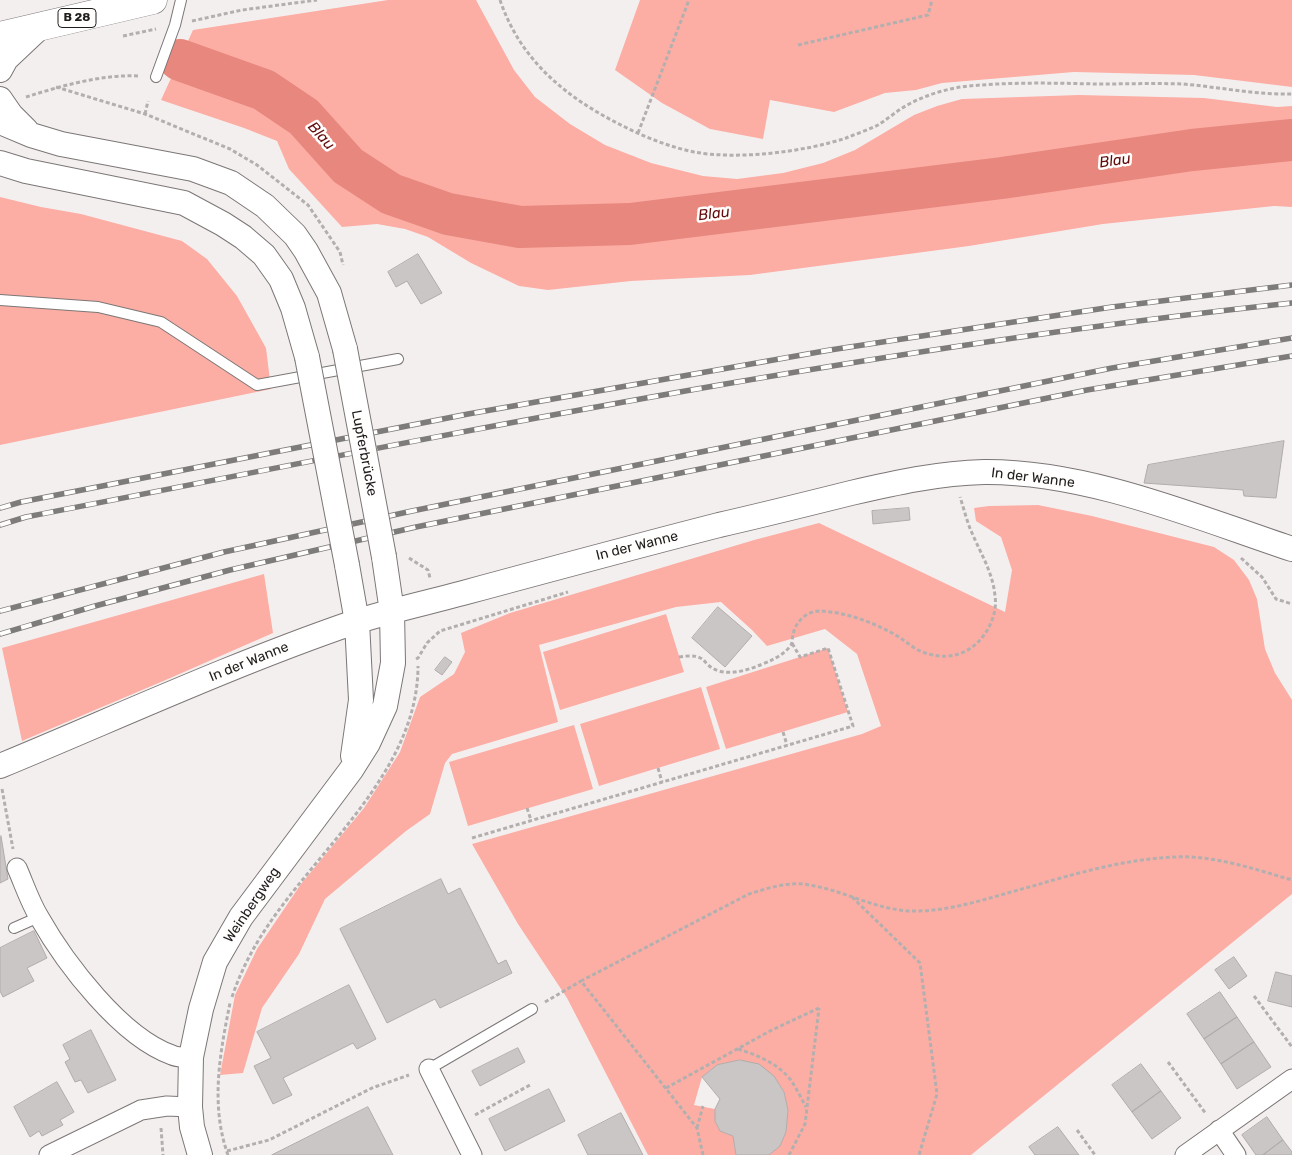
<!DOCTYPE html>
<html>
<head>
<meta charset="utf-8">
<style>
	body { margin:0 }
	canvas { display:block; background:#f4efef }
</style>
</head>
<body>
<canvas width="1292" height="1155"></canvas>
<script>
const ctx = document.querySelector('canvas').getContext('2d');
ctx.lineJoin = 'round';
function fill(path, color) {
  ctx.fillStyle = color;
  ctx.fill(path, 'evenodd');
}
function trace(path, color, width, dash) {
  ctx.strokeStyle = color;
  ctx.lineWidth = width;
  ctx.lineCap = dash ? 'butt' : 'round';
  ctx.setLineDash(dash || []);
  ctx.stroke(path);
}
function write(font, color, halo, rows, align = 'center') {
  ctx.font = font + ' Rubik,sans-serif';
  ctx.lineWidth = 5;
  ctx.setLineDash([]);
  ctx.textBaseline = 'middle';
  ctx.strokeStyle = halo;
  ctx.fillStyle = color;
  for (const [text, x, y, turn = 0] of rows) {
    ctx.save();
    ctx.translate(x, y);
    ctx.rotate((+turn || 0) * Math.PI / 180);
    ctx.textAlign = isNaN(turn) ? turn : align;
    if (halo) ctx.strokeText(text, 0, 0);
    ctx.fillText(text, 0, 0);
    ctx.restore();
  }
}
fill(new Path2D(`
	M388 0H476L514 70 535 97 570 124 605 145 651 163 703 176 737 179 783 173 823 163 855 150 914 115 937 106 962 99 1079 95 1204 98 1277 107 1292 106V207L1274 206 1103 224 969 246 750 275 631 281 548 290 519 286 471 263 428 237 405 229 377 224 342 227 289 169 277 141 244 128 161 100 193 30Z
	M640 0H1292V87L1194 75 1074 72 942 83 916 90 885 93 834 112 770 100 763 139 710 129 662 103 615 70Z
	M0 197 41 207 81 214 182 241 207 259 237 296 266 348 271 389 0 445Z
	M1038 505 1092 516 1214 547 1234 560 1249 580 1257 599 1265 649 1275 673 1292 700V894L971 1155H769L780 1146 786 1132 788 1110 784 1092 774 1076 740 1060 717 1065 702 1077 694 1105 715 1109V1121L720 1131 733 1136 736 1155H648L567 998 518 924 472 844 862 734 881 726 857 654 825 629 767 646 752 630 721 602 676 607 539 645 558 722 452 754 445 763 430 814 406 831 325 899 299 954 262 1008 243 1073 220 1075 235 995 257 949 301 884 364 808 400 752 420 697 454 674 465 652 461 633 510 613 614 582 754 540 819 523 1005 612 1012 570 1001 537 976 521 974 508 989 506Z
	M264 574 273 633 168 679 22 741 2 648Z
	M666 614 684 672 560 710 543 652Z
	M828 648 848 712 726 749 706 687Z
	M701 687 720 749 599 786 580 724Z
	M574 725 593 789 468 826 449 762Z`), '#fcaea5');
trace(new Path2D(`
	M180 60 264 90 304 117 348 166 391 194 448 214 520 227 630 224 1002 178 1192 150 1292 140`), '#e8877d', 42);
const building = new Path2D(`
	M418 254 442 293 421 304 407 281 396 287 388 272Z
	M1284 441 1276 498 1244 496 1243 490 1144 483 1148 465Z
	M909 508 910 520 873 524 872 511Z
	M718 607 752 636 725 667 692 638Z
	M445 657 452 662 442 675 435 670Z
	M1 836 8 879 0 883V837Z
	M441 879 448 894 460 888 498 964 506 960 512 973 440 1008 435 999 387 1023 340 929Z
	M34 931 47 958 27 968 34 981 3 997 0 991V948Z
	M1234 957 1247 976 1229 989 1215 970Z
	M1276 972 1292 976V1007L1268 1001Z
	M349 985 376 1039 357 1049 353 1043 283 1078 292 1095 273 1104 254 1066 271 1058 257 1032Z
	M1220 992 1237 1017 1204 1039 1187 1014Z
	M1237 1017 1254 1042 1221 1064 1204 1039Z
	M91 1030 116 1080 88 1093 81 1080 75 1082 65 1062 70 1059 63 1045Z
	M1254 1042 1271 1067 1237 1089 1221 1064Z
	M518 1048 525 1062 480 1086 472 1071Z
	M740 1060 759 1064 774 1076 784 1092 788 1110 786 1132 780 1146 769 1155H736L733 1136 720 1131 715 1121V1109L720 1099 702 1077 717 1065Z
	M1141 1064 1161 1091 1132 1112 1112 1085Z
	M57 1082 74 1112 60 1120 63 1125 42 1136 39 1131 30 1137 14 1107Z
	M549 1089 565 1121 505 1151 489 1119Z
	M1161 1091 1181 1118 1152 1139 1132 1112Z
	M368 1107 393 1155H272Z
	M621 1113 643 1155H588L578 1135Z
	M1267 1117 1283 1140 1263 1155H1256L1242 1135Z
	M1058 1127 1079 1155H1035L1029 1147Z
	M1283 1140 1292 1152V1155H1263Z`);
fill(building, '#cbc6c6');
trace(building, '#b1acab', 1);
const service = new Path2D(`
	M156 77 175 25 181 0
	M0 300 98 307 161 322 257 385 398 359
	M14 928 39 917
	M429 1069 532 1009`);
const minor = new Path2D(`
	M17 868C24 884 30 902 39 917 65 963 121 1037 172 1055 178 1058 185 1057 191 1057
	M429 1069 472 1155
	M1219 1130 1236 1155
	M49 1155 141 1110 167 1106 190 1107
	M1185 1155 1292 1079`);
const tertiary = new Path2D(`
	M0 70 6 59 41 26
	M0 99 11 115 26 130
	M0 122 31 135 61 144 193 169 231 183 265 206 295 235 306 251 329 293 345 349
	M0 163 26 171 184 203 223 224 243 237 264 255 281 279 293 308 307 357
	M347 565 357 622 361 700 353 756
	M0 766C116 718 233 664 352 623 388 611 426 603 463 593 548 570 633 547 719 525 763 515 807 504 851 493 894 483 939 473 984 472 1087 471 1196 517 1292 549
	M200 1155 192 1127 190 1107 191 1057 201 1009 215 962 241 917 351 770 368 743 385 706 393 663 392 612 384 557`);
const primary = new Path2D(`
	M0 36 153 0`);
trace(service, '#7c7776', 12);
trace(minor, '#7c7776', 21);
trace(tertiary, '#7c7776', 26);
trace(primary, '#7c7776', 29);
trace(new Path2D(`
	M500 0C521 62 568 99 625 127 647 138 670 147 694 152 738 160 804 152 846 138 856 134 868 130 878 125 889 118 899 109 911 103 929 94 949 88 969 86 1011 82 1054 83 1096 84 1125 84 1154 83 1183 84 1219 87 1256 95 1292 94
	M192 21 242 10 317 0
	M123 36 156 29
	M798 45 928 15 932 0
	M56 87 145 114 230 149 257 165 308 205 340 252 343 265
	M26 97C61 86 102 74 140 76
	M145 114 148 101
	M638 133 689 0
	M409 558 428 570 430 578
	M1241 558 1262 577 1276 599 1292 604
	M679 657C709 652 700 665 719 671 736 676 759 666 774 659 781 655 787 651 791 645 793 641 792 637 793 634 796 621 807 611 820 611 844 612 870 621 892 633 902 638 910 646 920 651 944 661 968 657 984 635 992 624 997 610 995 596 993 573 981 554 972 533 967 522 964 509 960 497
	M416 659 418 658 427 643 440 631 568 592
	M783 732 787 745
	M658 768 662 782
	M2 789 13 849
	M527 808 531 820
	M472 838 853 726 828 648 800 657 792 643
	M852 897 920 963 937 1094 919 1155
	M1254 996 1292 1047
	M232 997C242 967 257 940 276 914 330 839 418 764 418 666
	M545 1002 581 981
	M738 1049C757 1055 777 1063 790 1079 796 1087 801 1098 806 1107
	M1168 1062 1206 1114
	M666 1088 770 1031 819 1008
	M475 1115 530 1085
	M161 1128 163 1155
	M697 1128 703 1106
	M1077 1130 1095 1155
	M227 1151 269 1140 372 1088 409 1075
	M228 1155C210 1105 220 1053 230 1003
	M703 1155 697 1128 581 981 749 894C768 888 789 881 809 885 843 890 876 910 911 911 952 912 994 896 1033 886 1077 873 1127 859 1174 857 1214 855 1254 869 1292 880
	M789 1155 805 1124 819 1008`), '#b3afaf', 3, [4, 2.5]);
trace(service, '#fff', 10);
trace(minor, '#fff', 19);
trace(tertiary, '#fff', 24);
trace(primary, '#fff', 28);
const rail = new Path2D(`
	M0 508 21 502 468 414 830 350 1112 307 1292 285
	M0 525 26 517C446 435 866 348 1292 303
	M0 611 224 552 412 511 1112 368 1292 338
	M0 634 95 606 230 570 416 527 1087 390 1292 356`);
trace(rail, '#7e7b7b', 5.5);
trace(rail, '#fffefd', 4, [11]);
const tertiaryBridge = new Path2D(`
	M345 349 384 557
	M307 357 347 565`);
trace(tertiaryBridge, '#7c7776', 26, []);
trace(tertiaryBridge, '#fff', 24);
for (const [x, y, w] of [
	[77,18,38]
]) {
  const box = new Path2D();
  box.roundRect(x - w / 2, y - 9.5, w, 19, 4);
  ctx.fillStyle = '#fffefd';
  ctx.fill(box);
  trace(box, '#1f1d1d', 1);
}
write('bold 12px', '#1f1d1d', null, [
	["B 28",77,18]
]);
write('14px', '#1f1d1d', '#fffefd', [
	["Lupferbrücke",364,453,79],
	["In der Wanne",1033,478,7],
	["In der Wanne",637,546,-14],
	["In der Wanne",249,662,-22],
	["Weinbergweg",252,905,-56]
]);
write('italic 15px', '#640b0d', '#fffefd', [
	["Blau",321,136,48],
	["Blau",1115,161,-8],
	["Blau",714,214,-7]
]);
</script>
</body>
</html>
